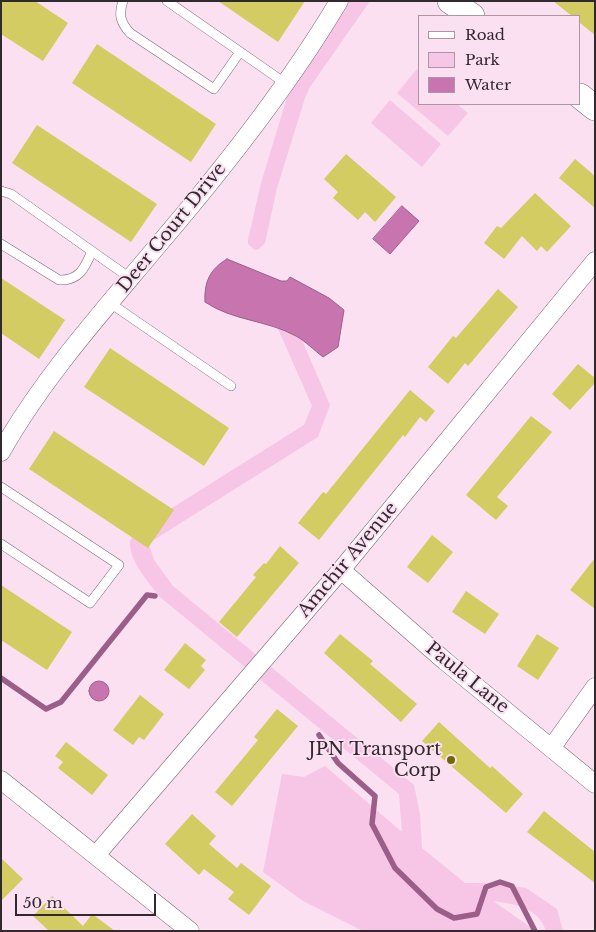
<!DOCTYPE html>
<html>
<head>
<meta charset="utf-8">
<style>
	body { margin:0 }
	#map { position:relative; width:596px; height:932px; overflow:hidden; background:#fae0f1; font-family:"Libre Baskerville",serif }
	canvas { display:block }
	.frame { position:absolute; inset:0; border:2px solid #32292f; pointer-events:none }
	.legend { position:absolute; left:418px; top:15px; width:162px; height:90px; box-sizing:border-box; background:#fae0f1; border:1px solid #aa97a3; margin:0; padding:6px 9px; list-style:none; font-size:15px; color:#32292f }
	.legend li { display:flex; align-items:center; gap:10px; height:25px }
	.legend b { width:25px; border:1px solid #aa97a3 }
	.scale { position:absolute; left:15px; top:894px; width:141px; height:22px; box-sizing:border-box; border:2px solid #32292f; border-top:0; padding-left:6px; font-size:15px; line-height:18px; white-space:nowrap; color:#32292f; -webkit-text-stroke:4px #fae0f1; paint-order:stroke }
</style>
</head>
<body>
<div id="map">
<canvas width="596" height="932"></canvas>
<div class="frame"></div>
<ul class="legend">
<li><b style="height:6px;background:#fff"></b>Road</li>
<li><b style="height:14px;background:#f7c5e6"></b>Park</li>
<li><b style="height:14px;background:#c874af"></b>Water</li>
</ul>
<div class="scale">50 m</div>
</div>
<script>
const ctx = document.querySelector('canvas').getContext('2d');
ctx.lineJoin = 'round';
function fill(path, color) {
  ctx.fillStyle = color;
  ctx.fill(path, 'evenodd');
}
function trace(path, color, width, dash) {
  ctx.strokeStyle = color;
  ctx.lineWidth = width;
  ctx.lineCap = dash ? 'butt' : 'round';
  ctx.setLineDash(dash || []);
  ctx.stroke(path);
}
function write(font, color, halo, rows, align = 'center') {
  ctx.font = font + ' "Libre Baskerville",serif';
  ctx.lineWidth = 4;
  ctx.setLineDash([]);
  ctx.textBaseline = 'middle';
  ctx.strokeStyle = halo;
  ctx.fillStyle = color;
  for (const [text, x, y, turn = 0] of rows) {
    ctx.save();
    ctx.translate(x, y);
    ctx.rotate((+turn || 0) * Math.PI / 180);
    ctx.textAlign = isNaN(turn) ? turn : align;
    if (halo) ctx.strokeText(text, 0, 0);
    ctx.fillText(text, 0, 0);
    ctx.restore();
  }
}
fill(new Path2D(`
	M349 1H370L310 87 305 98 277 188 265 243 259 249 255 250 248 244V240L261 183 289 91 295 78Z
	M417 69 420 72V104H457L468 113 448 136 397 93Z
	M390 100 441 144 422 167 371 123Z
	M288 308 330 405 318 437 152 541 149 545 154 560 173 586 414 785 420 815 422 848 465 883H485L526 888 557 909 563 931H546C538 907 515 904 493 901L536 931H363L303 901 263 872 282 774 304 777 325 766 402 832 399 794 160 597C149 583 131 563 130 545 129 538 137 532 140 528L304 425 312 406 272 315Z`), '#f7c5e6');
const water = new Path2D(`
	M402 206 419 221 390 254 373 239Z
	M227 259 281 281H287L290 277 329 298 344 310 338 347 323 357C314 350 305 341 296 336 267 320 233 321 205 302 204 282 210 269 227 259Z
	M89 691a10 10 0 1 1 20 0a10 10 0 1 1-20 0Z`);
fill(water, '#c874af');
trace(water, '#9b5e89', 1);
trace(new Path2D(`
	M1 678 46 709 61 702 147 595 155 596
	M319 735 338 763 375 796 372 824 395 868 437 909 454 918 477 914 486 887 500 882 512 886 535 931`), '#9b5e89', 5.5);
fill(new Path2D(`
	M1 1H35L68 23 43 61 1 34Z
	M218 1H305L278 42Z
	M553 1H595V35L580 23V16H572Z
	M97 44 216 124 191 162 72 83Z
	M37 125 157 204 131 242 12 163Z
	M346 154 396 197 375 222 365 212 358 220 333 198 338 192 324 179Z
	M575 159 595 176V208L559 178Z
	M535 193 571 226 547 252 541 246 537 251 522 236 504 259 484 243 497 226 501 228Z
	M1 278 65 320 39 359 1 333Z
	M498 289 518 307 468 366 465 363 448 384 428 367 453 336 456 338Z
	M110 348 229 428 204 466 84 387Z
	M578 364 595 378V383L570 410 552 394Z
	M410 390 435 411 426 422 420 417 405 437 403 435 319 540 298 523 323 492 326 494Z
	M531 416 552 432 497 497 508 506 496 520 466 495Z
	M54 431 174 510 148 548 29 469Z
	M432 535 453 552 428 583 407 567Z
	M280 546 299 563 237 637 219 622 256 577 253 575 264 563 266 564Z
	M595 558V609L570 590Z
	M1 585 72 632 47 670 1 640Z
	M466 591 499 614 485 634 452 612Z
	M340 634 373 661 370 664 417 704 401 722 324 653Z
	M537 634 559 648 538 680 517 666Z
	M185 643 206 660 201 666 205 670 189 689 164 670Z
	M140 695 164 714 144 740 139 737 133 745 113 730Z
	M277 709 298 726 232 806 215 792 258 740 254 737Z
	M439 722 490 768 492 766 523 794 506 813 422 741Z
	M66 742 108 775 92 795 58 768 63 762 55 756Z
	M544 811 595 852V883L527 832Z
	M192 814 216 836 209 844 237 868 241 863 271 886 249 915 228 899 234 892 204 869 199 875 165 844Z
	M1 858 23 879 1 901Z
	M52 896 83 926 92 914 115 931H49L33 916Z`), '#d3cc62');
const lane = new Path2D(`
	M123 1C118 15 121 23 130 33L214 89 240 52
	M167 1 285 83
	M1 191 11 194 130 278
	M1 244 59 280C79 281 85 268 92 251
	M110 303 231 386
	M1 487 119 565 90 603 1 544`);
const street = new Path2D(`
	M1 452C44 376 104 310 159 244 224 168 288 87 339 1
	M341 570 445 661 595 784
	M552 747 595 687
	M1 780 190 931
	M96 855 341 570 595 261`);
const secondary = new Path2D(`
	M450 1 472 16
	M580 96 595 108`);
trace(lane, '#7d6775', 10);
trace(street, '#7d6775', 19);
trace(secondary, '#7d6775', 26);
trace(lane, '#fff', 9);
trace(street, '#fff', 18);
trace(secondary, '#fff', 25);
for (const [x, y, r, color] of [
	[451,760,5,"#6f6902"]
]) {
  const dot = new Path2D();
  dot.arc(x, y, r, 0, 2 * Math.PI);
  ctx.fillStyle = color;
  ctx.fill(dot);
  trace(dot, '#fae0f1', 2);
}
write('18px', '#32292f', '#fae0f1', [
	["Deer Court Drive",172,228,-51],
	["Amchir Avenue",348,560,-50],
	["Paula Lane",467,678,39]
]);
write('18px', '#32292f', '#fae0f1', [
	["JPN Transport",441,750],
	["Corp",441,771]
], 'right');
</script>
</body>
</html>
